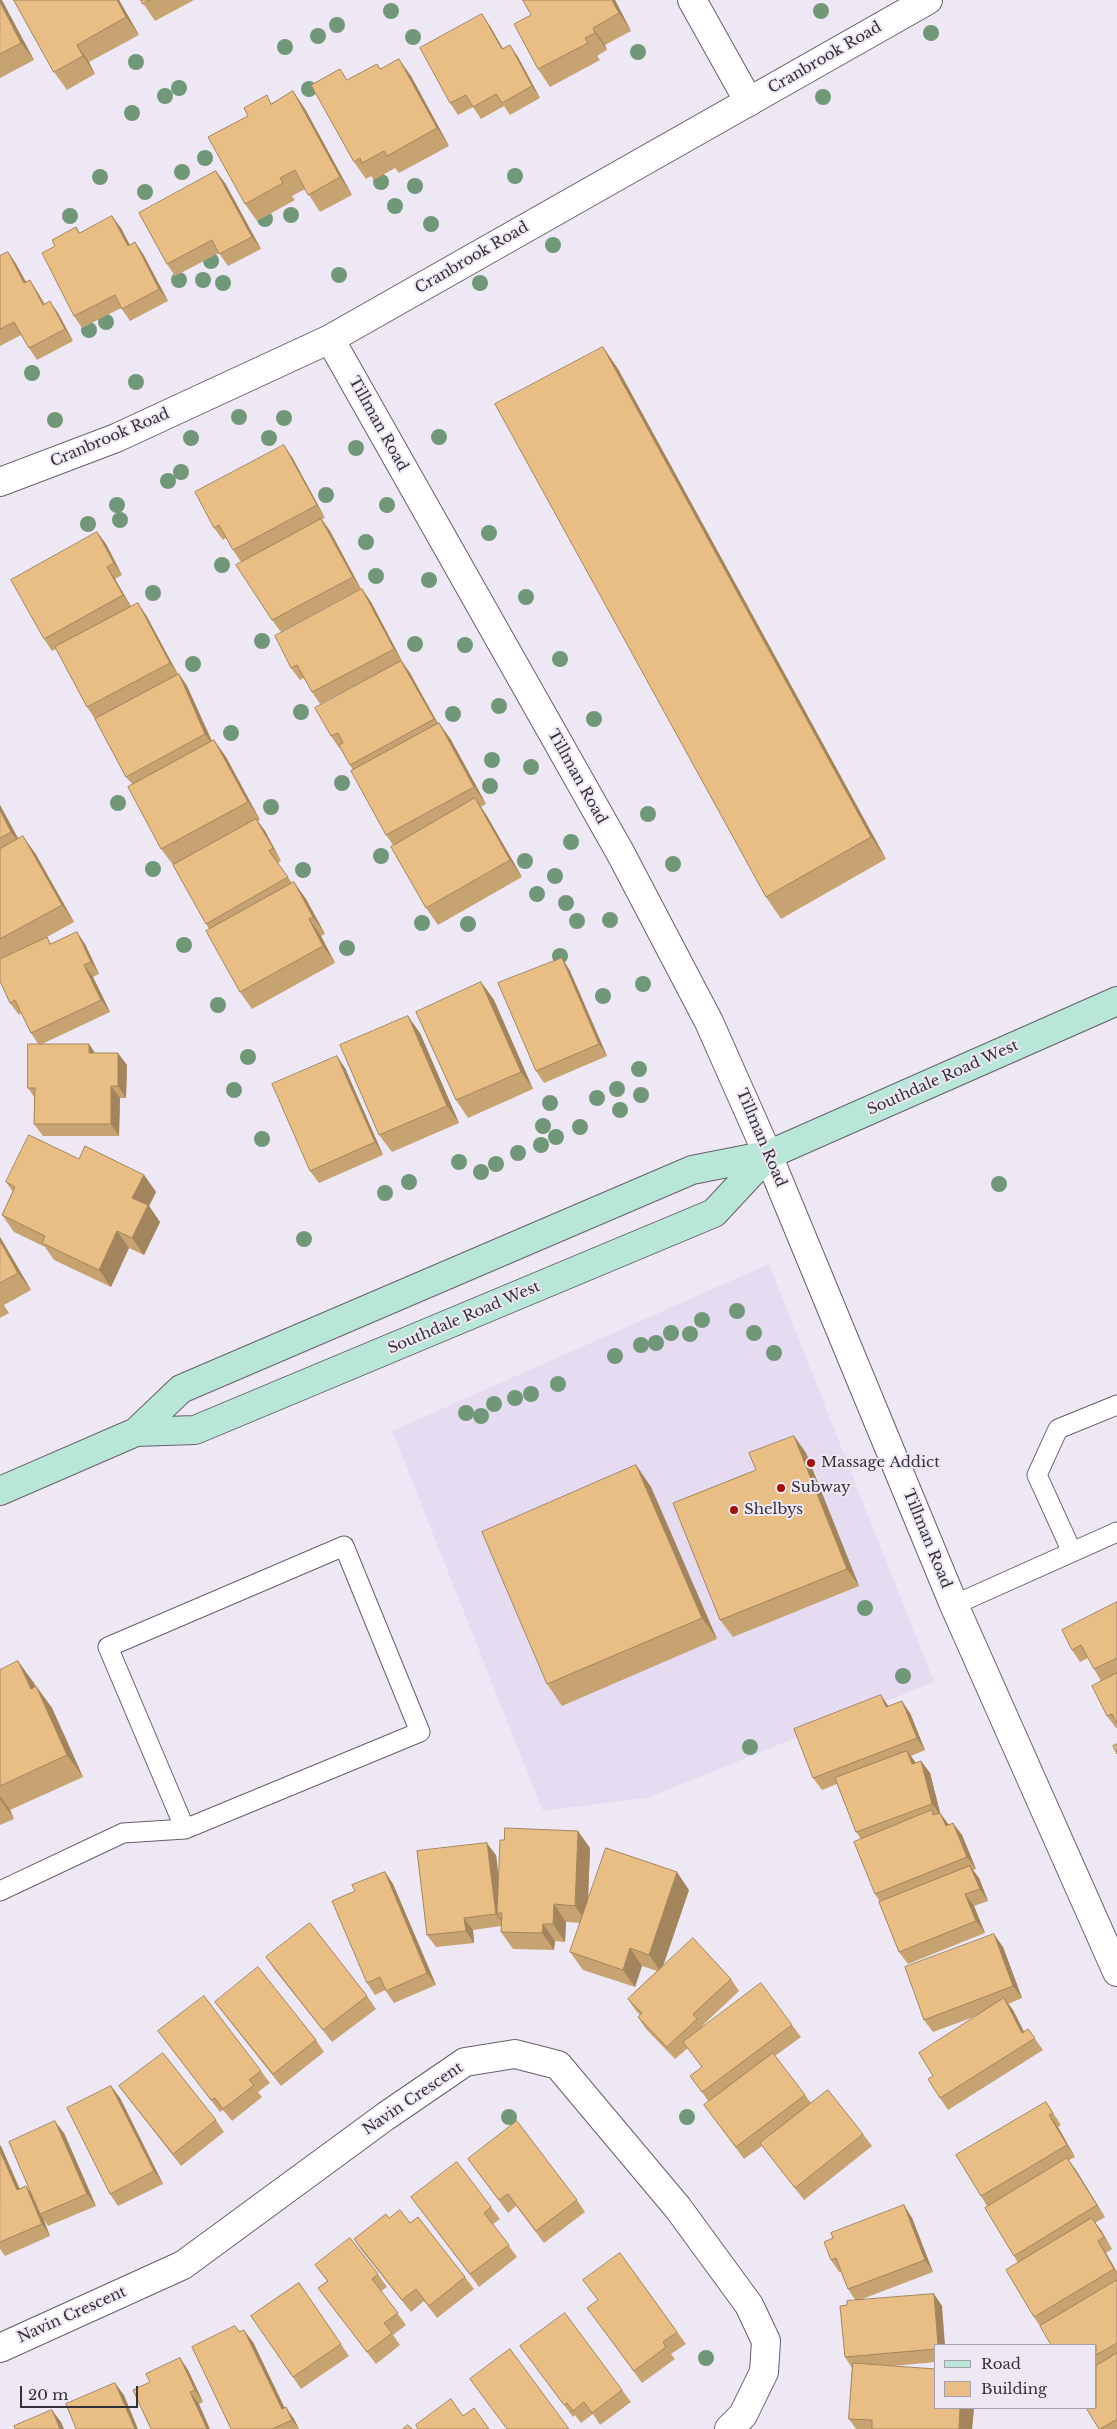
<!DOCTYPE html>
<html>
<head>
<meta charset="utf-8">
<style>
	body { margin:0 }
	#map { position:relative; width:1117px; height:2429px; overflow:hidden; background:#eee8f4; font-family:"Libre Baskerville",serif }
	canvas { display:block }
	.legend { position:absolute; left:934px; top:2344px; width:162px; height:65px; box-sizing:border-box; background:#eee8f4; border:1px solid #a49fa8; margin:0; padding:6px 9px; list-style:none; font-size:15px; color:#343237 }
	.legend li { display:flex; align-items:center; gap:10px; height:25px }
	.legend b { width:25px; border:1px solid #a49fa8 }
	.scale { position:absolute; left:20px; top:2386px; width:118px; height:22px; box-sizing:border-box; border:2px solid #343237; border-top:0; padding-left:6px; font-size:15px; line-height:18px; white-space:nowrap; color:#343237; -webkit-text-stroke:4px #eee8f4; paint-order:stroke }
</style>
</head>
<body>
<div id="map">
<canvas width="1117" height="2429"></canvas>
<ul class="legend">
<li><b style="height:6px;background:#b8e7d7"></b>Road</li>
<li><b style="height:14px;background:#e9be85"></b>Building</li>
</ul>
<div class="scale">20 m</div>
</div>
<script>
const ctx = document.querySelector('canvas').getContext('2d');
ctx.lineJoin = 'round';
function fill(path, color) {
  ctx.fillStyle = color;
  ctx.fill(path, 'evenodd');
}
function trace(path, color, width, dash) {
  ctx.strokeStyle = color;
  ctx.lineWidth = width;
  ctx.lineCap = dash ? 'butt' : 'round';
  ctx.setLineDash(dash || []);
  ctx.stroke(path);
}
function write(font, color, halo, rows, align = 'center') {
  ctx.font = font + ' "Libre Baskerville",serif';
  ctx.lineWidth = 4;
  ctx.setLineDash([]);
  ctx.textBaseline = 'middle';
  ctx.strokeStyle = halo;
  ctx.fillStyle = color;
  for (const [text, x, y, turn = 0] of rows) {
    ctx.save();
    ctx.translate(x, y);
    ctx.rotate((+turn || 0) * Math.PI / 180);
    ctx.textAlign = isNaN(turn) ? turn : align;
    if (halo) ctx.strokeText(text, 0, 0);
    ctx.fillText(text, 0, 0);
    ctx.restore();
  }
}
fill(new Path2D(`
	M769 1264 934 1682 647 1798 543 1811 392 1431Z`), '#e6dcf1');
const service = new Path2D(`
	M1072 1552 1037 1475 1058 1429 1117 1405
	M954 1605 1117 1532
	M0 1891 123 1833 185 1829 420 1732 344 1546 108 1647 185 1829`);
const minor = new Path2D(`
	M692 0 749 102
	M768 1155 954 1605 1117 1972
	M0 2348 183 2265 386 2116 465 2062 515 2054 558 2065 678 2208 749 2305 766 2341 764 2372 743 2415 729 2429`);
const tertiary = new Path2D(`
	M330 339 621 854 709 1022 768 1155
	M0 482 116 438 330 339 928 0`);
const secondary = new Path2D(`
	M136 1432 195 1430 714 1213 768 1155
	M0 1491 136 1432 181 1389 692 1170 768 1155 1117 1001`);
trace(service, '#65606a', 21);
trace(minor, '#65606a', 30);
trace(tertiary, '#65606a', 30);
trace(secondary, '#65606a', 30);
trace(service, '#fff', 19);
trace(minor, '#fff', 28);
trace(tertiary, '#fff', 28);
trace(secondary, '#b8e7d7', 28);
ctx.fillStyle = '#719779';
for (const [x, y] of [
	[391,11],
	[821,11],
	[337,25],
	[931,33],
	[318,36],
	[413,37],
	[285,47],
	[638,52],
	[136,62],
	[179,88],
	[309,89],
	[165,96],
	[823,97],
	[132,113],
	[205,158],
	[182,172],
	[515,176],
	[100,177],
	[381,182],
	[415,186],
	[145,192],
	[395,206],
	[291,215],
	[70,216],
	[265,219],
	[431,224],
	[553,245],
	[211,261],
	[339,275],
	[179,280],
	[203,280],
	[223,283],
	[480,283],
	[106,322],
	[89,330],
	[32,373],
	[136,382],
	[239,417],
	[284,418],
	[55,420],
	[439,437],
	[191,438],
	[269,438],
	[356,448],
	[181,472],
	[168,481],
	[326,495],
	[117,505],
	[387,505],
	[120,520],
	[88,524],
	[489,533],
	[366,542],
	[222,565],
	[376,576],
	[429,580],
	[153,593],
	[526,597],
	[262,641],
	[415,644],
	[465,645],
	[560,659],
	[193,664],
	[499,706],
	[301,712],
	[453,714],
	[594,719],
	[231,733],
	[492,760],
	[531,767],
	[342,783],
	[490,786],
	[118,803],
	[271,807],
	[648,814],
	[571,842],
	[381,856],
	[525,861],
	[673,864],
	[153,869],
	[303,870],
	[555,876],
	[537,894],
	[566,903],
	[610,920],
	[577,921],
	[422,923],
	[468,924],
	[184,945],
	[347,948],
	[560,956],
	[643,984],
	[603,996],
	[218,1005],
	[248,1057],
	[639,1069],
	[617,1089],
	[234,1090],
	[641,1095],
	[597,1098],
	[550,1103],
	[620,1110],
	[543,1126],
	[580,1127],
	[556,1137],
	[262,1139],
	[541,1145],
	[518,1153],
	[459,1162],
	[496,1164],
	[481,1172],
	[409,1182],
	[999,1184],
	[385,1193],
	[304,1239],
	[737,1311],
	[702,1320],
	[671,1333],
	[754,1333],
	[690,1334],
	[656,1343],
	[641,1345],
	[774,1353],
	[615,1356],
	[558,1384],
	[531,1394],
	[515,1398],
	[494,1404],
	[466,1413],
	[481,1416],
	[865,1608],
	[903,1676],
	[750,1747],
	[509,2117],
	[687,2117],
	[706,2358]
]) {
  ctx.beginPath();
  ctx.arc(x, y, 8, 0, 2 * Math.PI);
  ctx.fill();
}
fill(new Path2D(`
	M0 0 34 60 0 78Z
	M14 0H119L139 35 89 62 95 74 67 90 54 72Z
	M141 0H194L155 21Z
	M615 0 631 31 605 45 607 50 597 56 600 60 550 87 538 69Z
	M490 26 503 49 518 57 540 98 510 115 504 106 481 119 473 107 458 115 450 103Z
	M377 64 380 69 411 76 449 146 399 173 395 168 374 180 371 176 366 179 354 162 348 80Z
	M293 91 305 109 352 195 320 212 305 189 292 196 295 200 257 221 245 204 272 103Z
	M225 183 261 249 228 266 219 253 175 276 167 264Z
	M76 227 80 233 121 228 130 245 135 242 143 254 168 301 130 321 121 308 82 328 74 316 55 246Z
	M8 252 16 264 26 282 38 293 45 304 58 313 73 341 37 360 29 348 21 335 0 346V256Z
	M603 347 618 369 886 859 781 919 766 897Z
	M292 457 325 518 322 519 330 531 361 589 281 632 272 620 241 562 233 550 226 538 223 540 214 528Z
	M97 532 106 544 122 575 115 579 131 606 146 615 178 674H179L187 686 212 741 214 740 226 757 260 820 258 821 265 831 281 861 278 863 292 883 306 899 325 934 321 936 335 963 252 1009 240 992 209 929 206 924 174 866 161 849 132 784 126 777 95 719 87 707 56 649 52 651 44 639Z
	M362 589 371 602 402 661 410 673 438 723H439L451 740 486 804 481 807 487 816 522 877 438 925 426 908 393 845 386 835 353 770 340 748H339L331 736 370 678 320 704 312 692 304 678 300 680 291 668Z
	M0 805 18 839 35 853 74 922 47 937 51 944H85L99 974 93 977 110 1012 42 1044H89L95 1053 127 1065 126 1098H120L119 1136H43L34 1124V1097L28 1088 38 1044 31 1033 21 1013 19 1015 10 1003 0 981Z
	M562 958 570 971 607 1056 544 1083 536 1071Z
	M481 982 494 1000 533 1089 468 1118 456 1100Z
	M420 1033 459 1123 392 1152 379 1135Z
	M345 1068 383 1155 319 1183 310 1171Z
	M144 1175 156 1192 149 1206 160 1222 144 1255 129 1248 111 1287 54 1260 45 1247 14 1232 2 1215 13 1192 6 1182Z
	M0 1237 31 1290 4 1305 9 1313 0 1318Z
	M794 1436 806 1453 859 1586 733 1637 720 1620 756 1470Z
	M636 1465 651 1487 717 1639 562 1706 547 1684Z
	M1117 1602V1728H1116L1107 1716 1101 1681 1094 1669 1088 1658 1080 1662 1072 1650Z
	M0 1670 34 1683 35 1687 36 1686 52 1708 83 1777 10 1810 14 1819 0 1825Z
	M889 1706 910 1713 925 1750 911 1756 916 1763 921 1761 930 1773 940 1813 949 1825 953 1823 962 1835 976 1869 973 1870 979 1878 988 1901 974 1906 985 1933 908 1964 899 1952 880 1902 875 1894 861 1839 856 1832 837 1784 822 1790 813 1778Z
	M590 1848 588 1902 689 1890 663 1966 731 1979 739 1991 702 2026 703 2027 792 2025 801 2037 775 2056 811 2103 863 2134 872 2146 804 2200 762 2146 744 2159 704 2105 709 2102 690 2076 702 2067 688 2048 675 2059 646 2029 638 2017 640 2015 636 2011 628 1999 657 1971 642 1966 635 1987 583 1970 570 1952 581 1923 566 1922 565 1942 555 1941 554 1950 513 1949 501 1932V1926L473 1930 474 1943 436 1947 427 1935 496 1855 499 1880Z
	M385 1872 393 1884 436 1985 394 2003 385 1990 375 1995 367 1983 355 1891Z
	M1003 1947 1022 1998 1008 2004 1013 2010 1024 2032 1028 2029 1043 2050 948 2110 940 2098 933 2076 979 2015 933 2032 924 2020Z
	M266 1957 367 1996 376 2009 332 2042 274 1969Z
	M215 2002 316 2040 324 2052 281 2086 224 2014Z
	M158 2031 261 2071 270 2083 258 2092 262 2097 232 2121 223 2110 220 2112Z
	M111 2086 120 2098 163 2184 118 2206 110 2194Z
	M119 2086 216 2120 224 2132 181 2166 128 2098Z
	M1046 2102 1061 2125 1058 2127 1075 2157 1069 2160 1105 2217 1095 2223 1112 2249 1106 2253 1117 2272V2429H1099L1096 2408V2345L1040 2326 1034 2317 1018 2263 1014 2256 987 2206 981 2196Z
	M64 2133 96 2206 48 2226 43 2218 50 2236 5 2256 0 2249V2145L20 2189 26 2186 31 2194Z
	M468 2159 577 2200 585 2212 544 2243 516 2206 508 2213Z
	M411 2197 491 2207 500 2219 493 2224 517 2257 479 2287Z
	M904 2205 912 2218 933 2272 857 2301 934 2294 942 2306 936 2345V2362L893 2366 974 2408 972 2429H856L849 2419 852 2368 845 2357 847 2305 856 2301 848 2289 841 2272H839L831 2260Z
	M389 2218 410 2223 465 2277 474 2289 437 2318 424 2301 411 2312 362 2251 354 2239Z
	M620 2253 686 2344 671 2354 675 2359 642 2383 596 2320 597 2300Z
	M315 2265 378 2274 387 2287 381 2291 406 2325 393 2335 400 2345 376 2364 318 2288 327 2281Z
	M299 2283 349 2356 301 2389 251 2316Z
	M235 2326 240 2332 253 2342 284 2407 294 2419 299 2429H231Z
	M520 2346 622 2390 631 2402 600 2425 593 2414 581 2423 575 2415 573 2417Z
	M180 2358 188 2370 203 2402 199 2404 150 2382Z`), '#c8a372');
fill(new Path2D(`
	M0 0H2L34 60 21 43 0 2Z
	M117 0H119L139 35 126 17Z
	M612 0H615L631 31 619 13Z
	M482 14 490 26 510 61 502 49Z
	M593 28 605 45 607 50 595 33Z
	M77 45 89 62 95 74 83 56Z
	M510 45 518 57 540 98 532 86Z
	M399 59 411 76 449 146 437 128Z
	M293 91 305 109 352 195 340 177Z
	M216 171 225 183 261 249 252 237Z
	M112 216 121 228 136 258 128 246Z
	M135 242 143 254 168 301 159 289Z
	M8 252 16 264 33 295 24 283Z
	M30 280 38 293 51 317 43 305Z
	M50 301 58 313 73 341 65 329Z
	M603 347 618 369 886 859 871 837Z
	M284 445 292 457 325 518 317 505Z
	M321 519 330 531 361 589 353 577Z
	M97 532 106 544 122 575 114 563Z
	M107 567 115 579 131 607 123 595Z
	M362 589 371 602 402 661 394 649Z
	M138 603 146 615 178 675 170 663Z
	M401 661 410 673 442 732 434 719Z
	M179 674 187 686 214 746 205 734Z
	M439 723 451 740 486 804 474 787Z
	M214 740 226 757 260 820 248 802Z
	M475 798 487 816 522 877 510 860Z
	M0 805 24 849 11 832 0 810Z
	M256 819 265 831 281 861 273 848Z
	M23 836 35 853 74 922 62 905Z
	M294 882 306 899 325 934 313 917Z
	M309 919 321 936 335 963 323 946Z
	M77 932 85 944 99 974 91 962Z
	M562 958 570 971 607 1056 599 1044Z
	M84 965 93 977 110 1012 101 1000Z
	M481 982 494 1000 533 1089 521 1072Z
	M408 1016 420 1033 459 1123 447 1106Z
	M89 1044 97 1056 89 1053Z
	M118 1053 127 1065 126 1098 118 1086Z
	M337 1056 345 1068 383 1155 375 1142Z
	M111 1086 120 1098 119 1136 111 1124Z
	M144 1175 156 1192 149 1206 160 1222 144 1255 132 1238V1198Z
	M117 1231 129 1248 111 1287 99 1270Z
	M0 1237 31 1290 18 1273 0 1241Z
	M794 1436 806 1453 859 1586 847 1569Z
	M636 1465 651 1487 717 1639 702 1618Z
	M18 1661 34 1683 46 1710 31 1689Z
	M36 1686 52 1708 83 1777 67 1755Z
	M881 1695 889 1707H886Z
	M902 1701 910 1713 925 1750 917 1738Z
	M907 1751 916 1763 912 1764Z
	M921 1761 930 1773 941 1816 932 1804Z
	M0 1796 10 1810 14 1819 0 1799Z
	M940 1813 949 1825 946 1826Z
	M953 1823 962 1835 976 1869 967 1857Z
	M578 1831 590 1848 587 1923 575 1906Z
	M487 1843 496 1855 503 1915 502 1913H497L503 1922 504 1926 496 1914Z
	M970 1866 979 1878 988 1901 980 1889Z
	M385 1872 393 1884 436 1985 427 1973Z
	M677 1872 689 1890 661 1972 649 1955Z
	M965 1894 974 1906 985 1933 976 1921Z
	M554 1904 566 1922 565 1942 553 1924Z
	M464 1918 473 1930 474 1943 466 1931Z
	M543 1924 555 1941 554 1950 542 1933Z
	M994 1934 1003 1947 1022 1998 1013 1986Z
	M630 1948 642 1966 635 1987 623 1970Z
	M1004 1998 1013 2010 1029 2042 1022 2033Z
	M111 2086 120 2098 163 2184 154 2171Z
	M1049 2115 1058 2127 1075 2157 1067 2145Z
	M55 2121 64 2133 96 2206 87 2194Z
	M0 2145 2 2148 25 2202 17 2190 0 2151Z
	M1067 2158 1076 2170 1105 2217 1097 2205Z
	M26 2186 34 2198 40 2214 43 2218 50 2236 42 2224Z
	M904 2205 912 2218 933 2272 925 2260Z
	M1092 2218 1101 2230 1112 2249 1104 2237Z
	M1098 2241 1106 2253 1117 2272V2273Z
	M934 2294 942 2306 945 2345H938Z
	M244 2330 253 2342 291 2421 282 2409Z
	M180 2358 188 2370 203 2402 195 2390Z
	M115 2383 124 2395 138 2429H135Z
	M190 2392 199 2404 210 2429H207Z
	M286 2407 294 2419 299 2429 292 2420Z
	M960 2408H974L972 2429H959Z
	M52 2410 61 2422 64 2429H60Z`), '#a3855d');
const building = new Path2D(`
	M14 0H117L126 17 77 45 83 56 54 72Z
	M141 0H150L143 4Z
	M523 0H612L619 13 593 28 595 33 585 38 588 43 538 69 514 24 531 15Z
	M0 2 21 43 0 54Z
	M482 14 502 49 510 45 532 86 502 103 496 94 473 107 466 95 450 103 420 48Z
	M399 59 437 128 387 156 384 151 362 163 360 158 354 162 311 85 340 69 347 80 377 64 380 69Z
	M293 91 340 177 308 195 295 170 280 178 283 183 245 204 208 137 248 116 244 108 267 95 271 104Z
	M216 171 252 237 219 254 212 240 167 264 139 213Z
	M112 216 128 246 135 242 159 289 122 309 115 295 74 316 42 253 55 246 52 240 76 227 79 233Z
	M8 252 24 283 30 280 43 305 50 301 65 329 29 348 14 322 0 329V256Z
	M603 347 871 837 766 897 495 404Z
	M284 445 317 505 233 550 219 525 214 528 195 492Z
	M321 519 353 577 272 620 236 565Z
	M97 532 114 563 107 567 123 595 44 639 11 580Z
	M362 589 394 649 312 692 297 665 291 668 275 636Z
	M138 603 170 663 87 707 55 647Z
	M401 661 434 719 350 765 339 745 343 743 338 733 331 736 315 708Z
	M179 674 205 734 126 777 95 719Z
	M439 723 474 787 386 835 351 771Z
	M214 740 248 802 161 849 128 787Z
	M475 798 510 860 426 908 391 847Z
	M0 810 11 832 0 838Z
	M256 819 273 848 269 851 288 877 206 924 173 865Z
	M23 836 62 905 0 939V849Z
	M294 882 313 917 309 919 323 946 240 992 206 931Z
	M77 932 91 962 84 965 101 1000 31 1033 15 1000 10 1003 0 981V959L47 937 50 944Z
	M562 958 599 1044 536 1071 498 983Z
	M481 982 521 1072 456 1100 416 1012Z
	M408 1016 447 1106 379 1135 340 1045Z
	M28 1044H89V1053H118V1086H111V1124H34L35 1088H28Z
	M337 1056 375 1142 310 1171 272 1084Z
	M29 1135 79 1159 85 1146 144 1175 132 1198 148 1205 132 1238 117 1231 99 1270 42 1243 45 1236 2 1215 15 1187 6 1182Z
	M0 1241 18 1273 0 1283Z
	M794 1436 847 1569 720 1620 673 1503 756 1470 749 1453Z
	M636 1465 702 1618 547 1684 482 1532Z
	M1117 1602V1658L1094 1669 1081 1645 1072 1650 1062 1630Z
	M18 1661 31 1689 36 1686 67 1755 0 1786V1670Z
	M1117 1673V1724L1112 1714 1107 1716 1092 1686Z
	M881 1695 886 1707 902 1701 917 1738 813 1778 794 1729Z
	M1117 1744V1754L1113 1746Z
	M907 1751 912 1764 921 1761 932 1804 856 1832 835 1778Z
	M932 1810 933 1815 940 1813 946 1826 953 1823 967 1857 875 1894 854 1842Z
	M505 1828 578 1831 575 1906 554 1904 553 1924H543L542 1933 501 1932 502 1913H497L500 1840H504Z
	M487 1843 496 1914 464 1918 466 1931 427 1935 417 1851Z
	M606 1848 677 1872 649 1955 630 1948 623 1970 570 1952Z
	M970 1866 980 1889 965 1894 976 1921 899 1952 879 1902Z
	M385 1872 427 1973 386 1991 380 1977 367 1983 332 1901 355 1891 352 1885Z
	M310 1923 367 1996 323 2030 266 1957Z
	M994 1934 1013 1986 924 2020 905 1967Z
	M693 1938 731 1979 693 2014 697 2019 667 2047 638 2017 642 2013 628 1999Z
	M258 1967 316 2040 273 2074 215 2002Z
	M761 1983 792 2025 702 2092 690 2076 702 2067 683 2042Z
	M204 1996 261 2071 249 2080 254 2085 223 2109 215 2098 211 2100 158 2031Z
	M1004 1998 1022 2033 1028 2029 1035 2038 940 2098 928 2079 933 2076 919 2053Z
	M163 2053 216 2120 173 2154 119 2086Z
	M773 2053 805 2095 736 2147 704 2105Z
	M111 2086 154 2171 110 2194 67 2108Z
	M828 2090 863 2134 795 2188 760 2143Z
	M1046 2102 1053 2113 1049 2115 1067 2145 981 2196 956 2155Z
	M55 2121 87 2194 40 2214 9 2142Z
	M517 2121 577 2200 536 2231 508 2194 499 2200 468 2159Z
	M0 2151 17 2190 26 2186 42 2224 0 2242Z
	M1067 2158 1097 2205 1014 2256 985 2208Z
	M457 2162 491 2207 484 2213 509 2245 470 2274 411 2197Z
	M904 2205 925 2260 848 2289 836 2258 831 2260 824 2242 833 2238 831 2233Z
	M400 2210 410 2223 418 2217 465 2277 429 2306 416 2289 402 2300 354 2239 386 2214 389 2218Z
	M1092 2218 1104 2237 1098 2241 1114 2269 1034 2317 1006 2270Z
	M350 2238 378 2274 372 2279 398 2313 384 2323 392 2333 367 2352 318 2288 328 2281 315 2265Z
	M620 2253 677 2332 663 2342 666 2347 634 2371 587 2308 598 2300 583 2280Z
	M1117 2280V2343L1096 2355V2345H1051L1040 2326Z
	M299 2283 341 2344 293 2377 251 2316Z
	M934 2294 938 2345H936V2349L845 2357 840 2306 847 2305V2301Z
	M565 2313 622 2390 592 2413 584 2402 573 2411 567 2403 564 2405 520 2346Z
	M235 2326 239 2332 244 2330 282 2409 286 2407 292 2420 272 2429H231L192 2347Z
	M510 2349 569 2429H507L470 2379Z
	M1117 2353V2419L1100 2429H1099L1086 2408H1096V2366Z
	M180 2358 195 2390 190 2392 207 2429H151L133 2390 150 2382 146 2374Z
	M853 2363 936 2369V2408H960L959 2429H872V2420L849 2419Z
	M115 2383 135 2429H76L66 2404Z
	M451 2399 463 2416 474 2408 489 2429H418L416 2425Z
	M52 2410 60 2429H15L14 2426Z
	M408 2425 412 2429H403Z`);
fill(building, '#e9be85');
trace(building, '#a3855d', 1);
for (const [x, y, r, color] of [
	[811,1463,5,"#a40f05"],
	[781,1488,5,"#a40f05"],
	[734,1510,5,"#a40f05"]
]) {
  const dot = new Path2D();
  dot.arc(x, y, r, 0, 2 * Math.PI);
  ctx.fillStyle = color;
  ctx.fill(dot);
  trace(dot, '#eee8f4', 2);
}
write('15px', '#343237', '#eee8f4', [
	["Cranbrook Road",825,58,-30],
	["Cranbrook Road",472,258,-30],
	["Tillman Road",378,424,61],
	["Cranbrook Road",110,438,-23],
	["Tillman Road",577,777,61],
	["Southdale Road West",943,1078,-24],
	["Tillman Road",761,1138,67],
	["Southdale Road West",464,1318,-23],
	["Tillman Road",927,1539,68],
	["Navin Crescent",413,2099,-34],
	["Navin Crescent",72,2315,-24]
]);
write('15px', '#343237', '#eee8f4', [
	["Massage Addict",821,1463],
	["Subway",791,1488],
	["Shelbys",744,1510]
], 'left');
</script>
</body>
</html>
